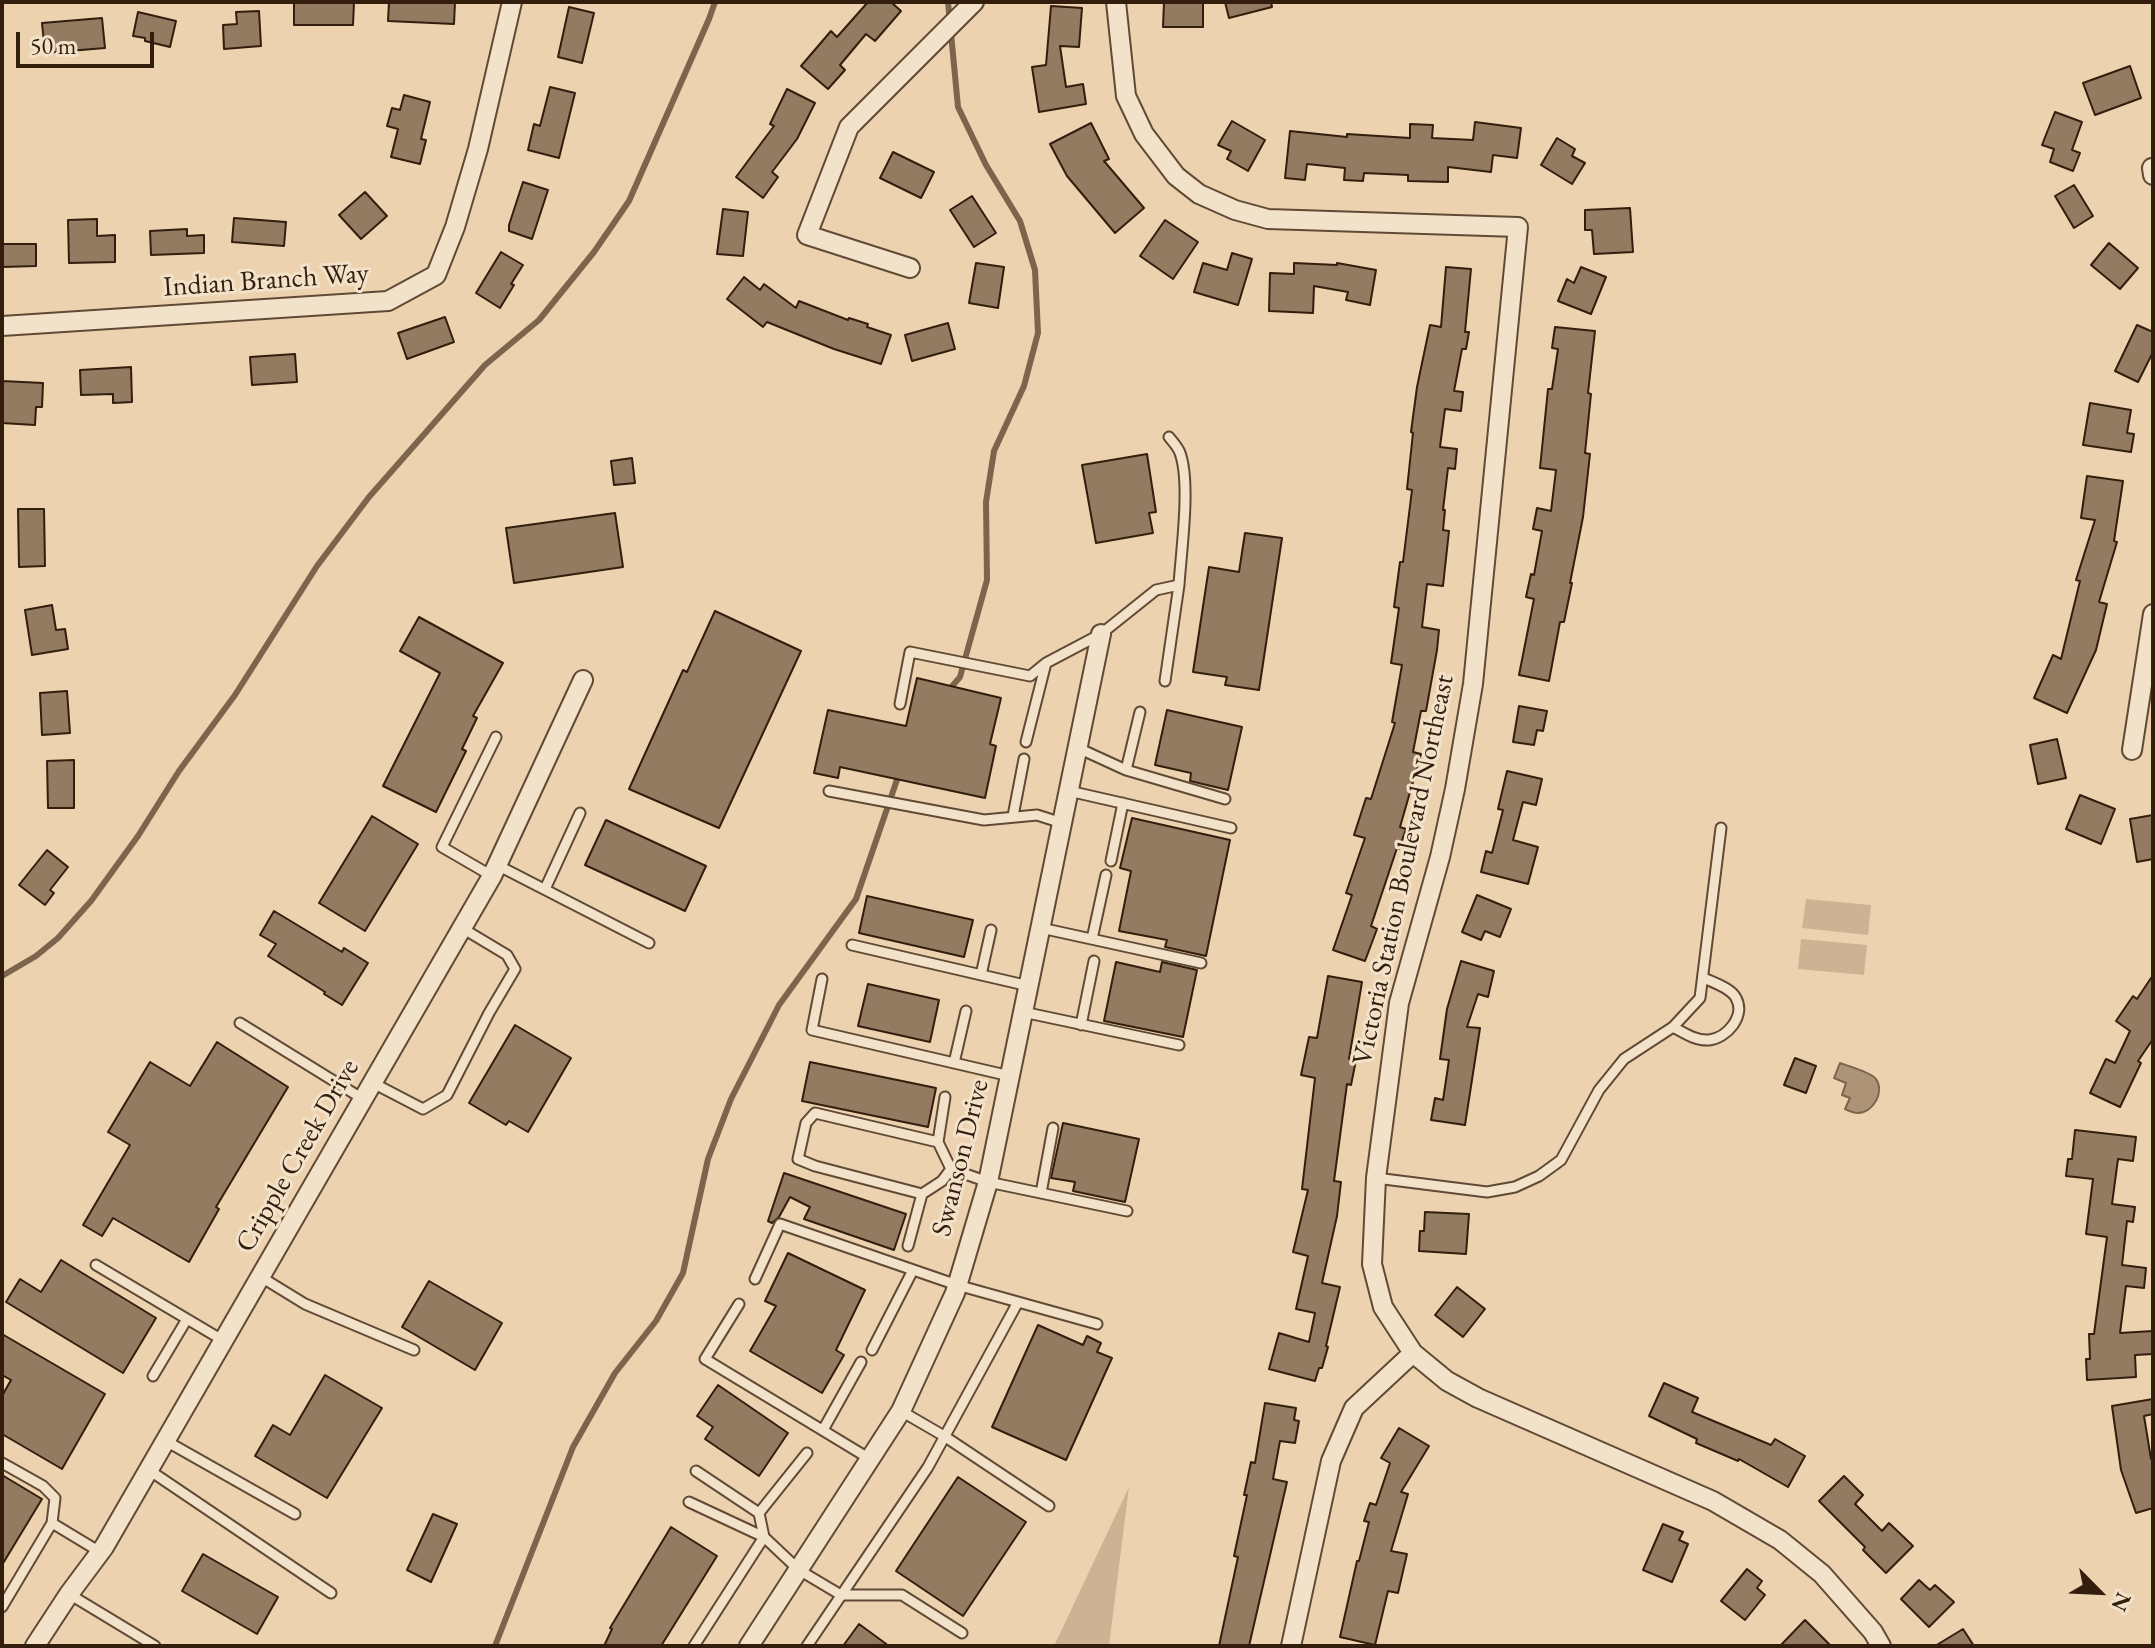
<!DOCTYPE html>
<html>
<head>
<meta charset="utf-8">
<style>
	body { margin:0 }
	#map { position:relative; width:2155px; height:1648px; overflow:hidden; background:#ecd2ae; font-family:"EB Garamond",serif }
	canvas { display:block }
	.frame { position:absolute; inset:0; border:4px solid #331d0d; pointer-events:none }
	.north { position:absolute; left:2059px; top:1552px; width:80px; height:80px; -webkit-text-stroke:6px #f3e2ca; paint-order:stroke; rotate:114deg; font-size:22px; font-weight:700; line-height:32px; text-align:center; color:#331d0d }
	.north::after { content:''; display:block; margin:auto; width:28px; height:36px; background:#331d0d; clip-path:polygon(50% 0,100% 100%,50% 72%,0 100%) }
	.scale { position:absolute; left:16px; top:32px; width:138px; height:36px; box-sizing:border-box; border:4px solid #331d0d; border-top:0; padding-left:10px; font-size:24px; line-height:28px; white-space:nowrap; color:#331d0d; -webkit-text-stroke:6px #f3e2ca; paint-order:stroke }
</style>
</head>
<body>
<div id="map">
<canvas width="2155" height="1648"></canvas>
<div class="frame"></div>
<div class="north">N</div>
<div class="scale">50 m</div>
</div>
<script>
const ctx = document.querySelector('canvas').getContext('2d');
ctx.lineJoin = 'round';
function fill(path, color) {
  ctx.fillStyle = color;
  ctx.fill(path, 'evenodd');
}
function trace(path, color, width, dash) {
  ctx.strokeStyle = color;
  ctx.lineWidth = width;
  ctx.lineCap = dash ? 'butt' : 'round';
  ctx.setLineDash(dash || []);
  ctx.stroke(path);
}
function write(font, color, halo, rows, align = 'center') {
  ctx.font = font + ' "EB Garamond",serif';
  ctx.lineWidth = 6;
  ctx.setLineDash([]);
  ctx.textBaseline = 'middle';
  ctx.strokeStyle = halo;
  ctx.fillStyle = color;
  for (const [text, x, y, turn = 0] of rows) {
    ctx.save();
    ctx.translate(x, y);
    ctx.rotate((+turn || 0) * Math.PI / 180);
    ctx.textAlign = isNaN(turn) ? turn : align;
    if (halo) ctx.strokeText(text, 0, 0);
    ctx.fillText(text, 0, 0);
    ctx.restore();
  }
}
fill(new Path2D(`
	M1806 899 1871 905 1868 935 1802 928Z
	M1801 939 1867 945 1864 975 1798 969Z
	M1129 1487 1109 1646H1054Z`), '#cdb393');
const water = new Path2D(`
	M1840 1063C1848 1066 1871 1072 1876 1079 1885 1092 1873 1113 1858 1113 1854 1113 1849 1111 1845 1109L1850 1098 1842 1095 1846 1083 1834 1078Z`);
fill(water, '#ad9477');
trace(water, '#7c644d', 2);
trace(new Path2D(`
	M948 2 958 107 986 165 1020 221 1035 270 1038 333 1024 386 994 451 986 502 987 580 960 677 948 691
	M2 976 36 956 58 938 91 901 138 836 179 771 235 695 317 566 369 497 485 365 539 320 594 252 629 201 709 19 715 2
	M495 1646 573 1447 615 1373 656 1321 683 1273 708 1159 731 1099 779 1005 856 899 900 771`), '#7c644d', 6);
const building = new Path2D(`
	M294 2H354L353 25H294Z
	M389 2H455L454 24 388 21Z
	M868 2H891L901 11 875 41 866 34 840 65 845 70 828 89 801 66 831 31 837 37Z
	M1164 2H1203V27H1163Z
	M1225 2H1271L1272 7 1229 18Z
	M1051 6 1082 8 1079 47 1060 46 1066 87 1083 84 1086 104 1039 112 1032 67 1046 65Z
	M569 7 594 13 582 63 558 57Z
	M259 11 261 46 224 49 223 25 237 24 236 12Z
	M138 12 176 21 170 47 145 41V38L133 36Z
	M102 18 105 48 45 53 42 23Z
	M2130 66 2141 98 2095 115 2083 83Z
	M550 87 575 93 559 158 528 150 534 124 540 126Z
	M787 89 815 103 797 139 772 172 778 177 763 198 736 177 774 126 770 124Z
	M404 95 430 102 421 139 426 140 420 164 391 157 398 129 387 126 392 108 400 110Z
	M2055 112 2082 122 2072 150 2080 153 2073 171 2050 162 2054 149 2042 145Z
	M1232 121 1265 140 1248 171 1227 159 1231 151 1218 145Z
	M1475 122 1521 128 1517 158 1493 155 1491 172 1448 167V182L1408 181V175L1364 173 1363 181 1344 180 1345 168 1307 164 1305 180 1285 178 1290 131 1347 137V134L1410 138V124L1433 125 1432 138 1473 140Z
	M1091 123 1109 159 1104 161 1144 208 1115 233 1067 176 1050 144Z
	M1557 138 1575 149 1572 156 1585 163 1572 184 1541 165Z
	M893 152 934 172 921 198 880 178Z
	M523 182 548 190 532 239 509 231V225Z
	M2074 185 2093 216 2074 228 2055 196Z
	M365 192 387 216 361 239 339 215Z
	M972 196 996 233 974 247 950 210Z
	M1630 208 1633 252 1594 254 1592 230H1585V210Z
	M723 209 748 212 743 256 717 254Z
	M234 218 286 222 284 246 232 242Z
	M97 219V236L115 235V262L69 263 68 220Z
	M1165 220 1198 242 1173 279 1140 256Z
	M187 229V236L204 235V253L151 255 150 231Z
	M2109 243 2138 268 2120 289 2091 265Z
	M2 244H36V266L2 267Z
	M501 252 523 265 511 284 514 285 500 308 476 293Z
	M1232 253 1252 259 1238 305 1194 292 1203 263 1227 270Z
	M976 263 1004 267 998 308 969 303Z
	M1294 263 1337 265V263L1376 270 1370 305 1346 300 1348 292 1314 286 1313 313 1269 311 1270 273 1294 274Z
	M1446 267 1471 269 1465 332H1469L1466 349H1462L1454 391 1463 392 1461 411 1445 409 1440 447 1457 449 1455 469 1448 468 1443 510H1445L1443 530 1449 531 1443 586 1427 584 1422 627 1439 630 1437 650 1426 711H1421L1413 752 1421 754 1400 827 1406 829 1399 849 1397 848 1371 926 1377 929 1365 961 1333 950 1352 895 1346 893 1365 838 1354 835 1366 798 1371 799 1395 723 1392 722 1402 665 1391 663 1399 608 1394 607 1400 562H1403L1412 490 1407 489 1413 433 1411 432 1417 387 1430 325 1441 327Z
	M1581 267 1606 277 1591 314 1558 301 1567 279 1574 283Z
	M744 277 760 290 764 284 796 308 799 301 848 320 849 318 868 324 867 327 891 335 881 364 834 349 767 322 763 327 727 299Z
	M445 317 454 342 407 359 398 333Z
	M948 323 955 349 912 361 905 335Z
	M2137 325 2153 332V352L2138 382 2115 371Z
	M1555 327 1595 331 1588 393 1591 394 1585 453 1590 454 1583 517 1570 583H1572L1564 622H1560L1549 681 1519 675 1534 599 1526 597 1531 574 1534 575 1542 531 1533 529 1537 508 1551 511 1556 470 1540 468 1548 389H1552L1558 349 1552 348Z
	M295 354 297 382 252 385 250 357Z
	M131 367 132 402 113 403V394L81 395 80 370Z
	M2 381 43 383 42 407H36L35 425 2 423Z
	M2090 403 2131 410 2127 433 2134 434 2131 452 2083 445Z
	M1147 454 1156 512 1149 513 1153 533 1096 543 1082 465Z
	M632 458 635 483 614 485 611 461Z
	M2087 476 2123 481 2114 541 2117 542 2099 602 2107 604 2096 650 2067 713 2034 698 2053 655 2061 659 2080 581 2076 580 2095 520 2081 518Z
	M18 509H44L45 566 19 567Z
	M615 513 623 567 514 583 506 528Z
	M1245 533 1282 538 1259 690 1225 685 1227 677 1193 672 1209 567 1239 572Z
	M52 605 56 630 65 629 68 649 32 655 25 610Z
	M715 611 801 651 719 828 629 789 683 670 687 672Z
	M419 617 503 663 473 716 477 718 462 749 466 751 436 812 383 786 440 673 400 651Z
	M917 678 1001 698 990 744 996 746 985 798 840 767 838 778 814 773 828 710 906 726Z
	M67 691 70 733 42 735 40 693Z
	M1519 706 1547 711 1543 731 1537 730 1534 745 1513 742Z
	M1167 710 1242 727 1228 790 1190 781 1191 773 1155 765Z
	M2057 739 2066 778 2038 784 2030 745Z
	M74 760V808H48L47 761Z
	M1507 771 1542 779 1536 805 1523 802 1513 840 1538 847 1528 884 1481 872 1486 851 1492 853 1503 810 1498 809Z
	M2080 795 2115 809 2101 844 2066 829Z
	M2153 815V859L2137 862 2130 819Z
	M372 816 418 844 365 931 319 903Z
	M1132 818 1230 840 1206 956 1165 947 1167 940 1119 931 1131 871 1120 868Z
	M606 820 706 866 685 911 585 865Z
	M47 850 68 867 50 890 54 893 45 905 19 885Z
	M1477 895 1511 909 1500 937 1485 931 1481 940 1462 932Z
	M867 896 973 920 964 957 859 933Z
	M274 911 342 952 344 948 368 963 342 1005 324 994 325 992 268 956 276 944 260 935Z
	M1461 961 1494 971 1488 997 1478 994 1467 1027 1480 1028 1465 1125 1431 1120 1435 1098 1443 1100 1449 1060 1440 1059 1447 1009Z
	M1116 962 1160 972 1162 962 1197 970 1183 1037 1104 1021Z
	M2153 975V1039L2138 1061 2141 1063 2120 1107 2090 1093 2106 1059 2115 1063 2130 1031 2116 1021 2133 996 2137 999Z
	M1328 976 1362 982 1349 1059 1356 1060 1351 1085 1347 1084 1334 1181 1341 1182 1337 1216 1322 1283 1340 1287 1326 1346 1328 1347 1322 1368H1319L1315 1381 1269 1369 1279 1333 1309 1342 1315 1313 1296 1309 1308 1256 1293 1252 1308 1190 1302 1189 1315 1078 1301 1075 1309 1037 1317 1038Z
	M868 984 939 1000 930 1042 858 1026Z
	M515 1025 571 1058 528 1132 509 1121 506 1125 469 1103Z
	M217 1042 288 1087 216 1207 219 1209 189 1262 113 1218 102 1236 83 1225 130 1145 108 1132 150 1062 190 1086Z
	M1795 1058 1816 1066 1806 1093 1784 1085Z
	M810 1062 936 1088 928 1127 802 1101Z
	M1063 1123 1139 1139 1125 1202 1073 1191 1075 1182 1051 1178Z
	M2075 1130 2136 1137 2133 1161 2118 1159 2112 1204 2135 1207 2133 1222 2127 1221 2122 1265 2146 1268 2144 1288 2126 1286 2120 1333 2153 1331V1354L2135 1355 2136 1377 2087 1380 2086 1359H2090L2089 1334H2094L2107 1237 2086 1234 2093 1179 2066 1176 2068 1159H2072Z
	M784 1173 906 1214 894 1250 804 1219 810 1207 790 1197 779 1217 772 1223 768 1221Z
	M1425 1212 1469 1214 1466 1254 1419 1251 1420 1231H1424Z
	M788 1253 865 1290 836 1350 844 1355 822 1393 750 1351 776 1306 765 1301Z
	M61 1260 156 1318 123 1373 6 1302 20 1279 41 1292Z
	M429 1281 502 1323 475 1370 402 1327Z
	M1457 1287 1485 1309 1463 1337 1435 1315Z
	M1038 1325 1083 1345 1087 1336 1101 1343 1097 1352 1112 1358 1066 1460 992 1427Z
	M2 1334 105 1394 62 1469 2 1434V1396L11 1380 2 1375Z
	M325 1375 382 1408 327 1498 255 1456 273 1425 290 1435Z
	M1664 1383 1698 1398 1692 1412 1771 1445 1775 1439 1805 1456 1788 1487 1739 1459 1738 1461 1696 1443 1697 1439 1649 1416Z
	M718 1385 788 1433 759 1476 705 1439 713 1427 697 1416Z
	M2153 1399V1414L2144 1416 2151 1459H2153V1508L2136 1513 2121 1470 2112 1406Z
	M1265 1403 1296 1408 1294 1420 1299 1421 1295 1443 1280 1441 1273 1479 1287 1482 1249 1646H1219L1238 1557 1234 1556 1247 1495H1244L1251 1462 1255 1463Z
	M1399 1428 1429 1446 1401 1492 1408 1494 1391 1551 1407 1554 1398 1593 1388 1591 1375 1645 1340 1637 1357 1561H1359L1369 1522 1364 1521 1370 1503 1376 1505 1390 1463 1381 1458Z
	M2 1475 42 1499 2 1565Z
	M1844 1476 1863 1495 1855 1504 1882 1531 1889 1523 1913 1546 1886 1573 1863 1550 1865 1547 1819 1501Z
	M958 1477 1026 1522 963 1616 896 1571Z
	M433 1514 457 1524 431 1582 407 1570Z
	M1663 1524 1683 1532 1679 1540 1688 1544 1672 1582 1643 1570Z
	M671 1527 717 1556 661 1646H604L612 1629 610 1628Z
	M203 1554 278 1597 257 1634 182 1591Z
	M1747 1569 1762 1581 1757 1588 1765 1595 1745 1620 1721 1601Z
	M1919 1580 1930 1590 1935 1585 1954 1602 1929 1627 1901 1599Z
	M1805 1620 1831 1646H1780Z
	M859 1624 889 1646H843Z
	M1963 1629 1974 1646H1935Z`);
fill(building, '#937b61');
trace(building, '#331d0d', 2);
const service = new Path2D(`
	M1169 437C1173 442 1178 447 1180 453 1191 483 1181 552 1179 585
	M900 704 910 652 1030 676 1046 663
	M1026 742 1046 663 1101 634 1156 590 1179 585 1165 681
	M1078 748 1126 770 1225 799
	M1126 770 1140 712
	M829 791 984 820 1037 815 1062 823
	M1069 791 1231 828
	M1013 816 1024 759
	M1111 861 1123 803
	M497 865 649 943
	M492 876 442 847 496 737
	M545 889 580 813
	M1041 928 1201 963
	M1092 939 1106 875
	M852 945 1029 986
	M981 975 991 930
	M822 979 812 1030 1010 1076
	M1023 1012 1179 1045
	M240 1023 363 1099
	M1081 1025 1094 961
	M1673 1027C1684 1033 1696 1041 1709 1040 1727 1038 1746 1016 1736 998 1731 988 1714 983 1704 978
	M954 1063 966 1011
	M373 1083 423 1109 447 1095 489 1013 515 969 507 955 462 928
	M938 1142 945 1097
	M951 1169 938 1142 815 1113 806 1123 798 1159 815 1166 922 1194 942 1181 951 1169 988 1182 1127 1211
	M1376 1178 1487 1192 1515 1187 1539 1176 1561 1160 1599 1090 1624 1059 1673 1027 1700 998 1721 828
	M1041 1193 1053 1128
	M908 1246 922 1194
	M96 1265 224 1341
	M261 1277 305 1304 414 1350
	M755 1279 780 1224 957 1285 1097 1324
	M739 1304 705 1359 870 1459
	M872 1350 913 1270
	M153 1376 187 1319
	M901 1411 944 1436 1049 1506
	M823 1430 861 1362
	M166 1441 295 1514
	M2 1463 43 1486 55 1498 52 1523 100 1552
	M149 1470 331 1593
	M696 1471 759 1513 764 1537 799 1570 841 1595H902L962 1633
	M689 1502 764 1537 694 1646
	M759 1513 807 1453
	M69 1594 155 1646
	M2 1607 52 1523
	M807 1646 928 1467 1018 1302`);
const minor = new Path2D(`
	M1116 2 1126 96 1144 134 1176 176 1199 194 1235 210 1268 219 1518 227 1473 684 1455 789 1440 857 1399 1003 1376 1178 1372 1264 1383 1307 1413 1353 1447 1381 1478 1398 1713 1501 1780 1540 1822 1574 1873 1632 1881 1646
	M2152 168 2153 175
	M910 268 807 235 849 127 974 2
	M2 326 388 301 436 275 455 227 478 149 512 2
	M2132 750 2153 614
	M35 1646 69 1594 104 1547 492 876 583 680
	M749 1646 901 1411 955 1293 988 1182 1101 634
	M1291 1646 1331 1461 1354 1408 1413 1353`);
trace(service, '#614a35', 13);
trace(minor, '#614a35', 22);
trace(service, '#f3e2ca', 9);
trace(minor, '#f3e2ca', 18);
write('28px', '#331d0d', '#f3e2ca', [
	["Indian Branch Way",266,281,-4],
	["Victoria Station Boulevard Northeast",1404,870,-78],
	["Cripple Creek Drive",298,1156,-60],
	["Swanson Drive",961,1158,-76]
]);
</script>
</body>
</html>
